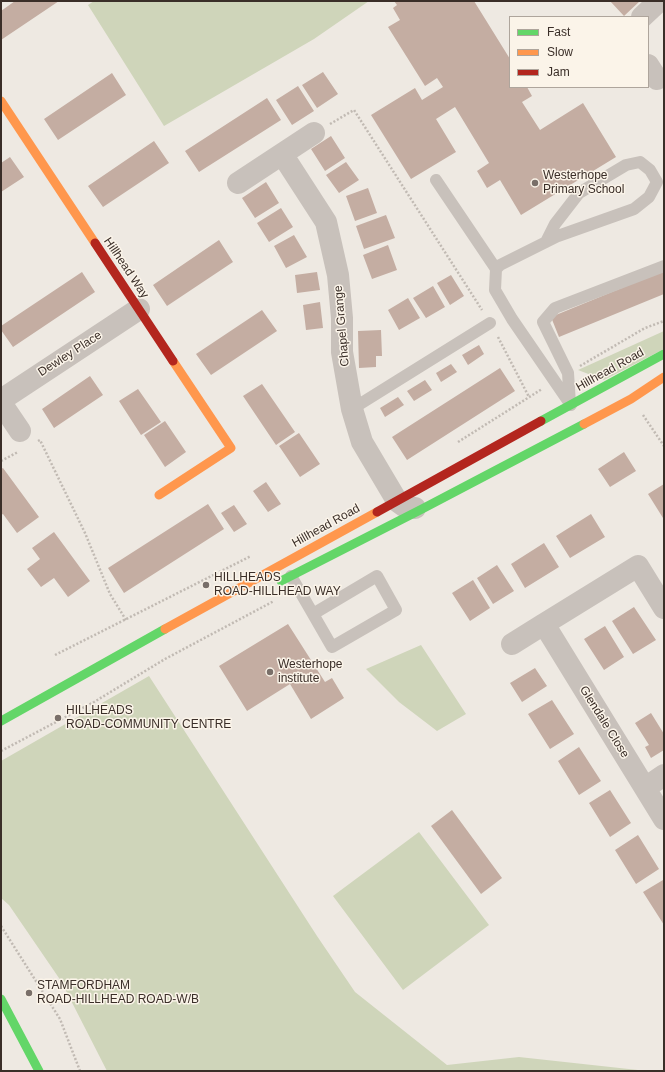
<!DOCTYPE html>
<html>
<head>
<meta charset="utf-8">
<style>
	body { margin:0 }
	#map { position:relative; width:665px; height:1072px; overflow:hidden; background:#eee9e2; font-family:Arial,sans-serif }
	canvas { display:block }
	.frame { position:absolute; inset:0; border:2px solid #3a2e28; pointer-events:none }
	.legend { position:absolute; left:509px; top:16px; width:140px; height:72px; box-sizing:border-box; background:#fbf4e9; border:1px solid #aea59c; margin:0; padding:5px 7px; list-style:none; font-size:12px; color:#3a2e28 }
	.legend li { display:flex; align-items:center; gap:8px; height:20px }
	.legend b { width:20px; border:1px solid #aea59c }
</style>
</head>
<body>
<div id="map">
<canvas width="665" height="1072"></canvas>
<div class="frame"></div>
<ul class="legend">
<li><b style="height:5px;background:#63d668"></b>Fast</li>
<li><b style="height:5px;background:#ff974d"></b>Slow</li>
<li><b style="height:5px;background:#b3261e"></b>Jam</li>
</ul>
</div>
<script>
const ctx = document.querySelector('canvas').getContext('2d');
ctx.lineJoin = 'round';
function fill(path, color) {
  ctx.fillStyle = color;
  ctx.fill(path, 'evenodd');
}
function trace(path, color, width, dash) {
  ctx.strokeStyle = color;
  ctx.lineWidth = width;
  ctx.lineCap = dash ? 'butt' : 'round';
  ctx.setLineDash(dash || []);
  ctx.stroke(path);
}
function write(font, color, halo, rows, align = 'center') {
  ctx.font = font + ' Arial,sans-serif';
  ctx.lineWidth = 3;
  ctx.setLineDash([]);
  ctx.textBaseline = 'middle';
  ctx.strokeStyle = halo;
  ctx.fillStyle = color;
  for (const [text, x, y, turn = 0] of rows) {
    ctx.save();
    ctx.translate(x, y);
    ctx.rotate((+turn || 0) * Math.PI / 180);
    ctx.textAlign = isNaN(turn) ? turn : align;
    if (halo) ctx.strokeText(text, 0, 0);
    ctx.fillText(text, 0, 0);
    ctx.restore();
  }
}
fill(new Path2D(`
	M94 1H369L314 39 164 126 88 5Z
	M664 331V349L604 380 578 370Z
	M421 645 466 714 437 731 399 702 366 669Z
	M149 676 317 936 355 992 447 1065 519 1057 647 1071H107L61 981 9 905 1 898V761Z
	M419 832 489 925 403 990 333 896Z`), '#cfd5ba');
fill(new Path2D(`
	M15 1H59L1 40V11Z
	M394 1H474L510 59V87H527L532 96 522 102 540 130 583 103 616 157 521 215 500 180 487 188 477 171 489 163 455 107 436 119 456 152 411 179 371 115 415 88 422 100 443 87 437 78 425 86 388 27 400 20 393 8 397 5Z
	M610 1H640L624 16Z
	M323 72 338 94 317 108 302 85Z
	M112 73 126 95 58 140 44 119Z
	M298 86 314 111 292 125 276 100Z
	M267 98 281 120 199 172 185 151Z
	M331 136 345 158 325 171 311 149Z
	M154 141 169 163 103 207 88 186Z
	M10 157 24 177 1 192V163Z
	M346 162 359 180 339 193 326 175Z
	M266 182 279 203 255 218 242 198Z
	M368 188 377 213 355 221 346 196Z
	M281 208 293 227 269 242 257 223Z
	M386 215 395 238 364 249 356 226Z
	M294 235 307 257 286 268 274 246Z
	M219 240 233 262 167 306 153 285Z
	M388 245 397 270 372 279 363 255Z
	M663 271 664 274V294L559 337 551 317Z
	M82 272 95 292 13 347 1 330V326Z
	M317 272 320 290 297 293 295 275Z
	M451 275 464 296 450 305 437 283Z
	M433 286 445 307 426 318 413 298Z
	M408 298 420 318 399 330 388 310Z
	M320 302 323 328 306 330 303 305Z
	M262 310 277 331 211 375 196 354Z
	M381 330 382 356H376V367L359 368 358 331Z
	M479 345 484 354 468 365 462 355Z
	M451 364 457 372 441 382 436 373Z
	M500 368 515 391 407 460 392 437Z
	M90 376 103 395 54 428 42 409Z
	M425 380 432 390 414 401 407 391Z
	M262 384 295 432 276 445 243 396Z
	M138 389 161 422 141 435 119 401Z
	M398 397 404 405 385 417 380 408Z
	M165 421 186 452 165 467 144 435Z
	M299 433 320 464 300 477 279 446Z
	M624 452 636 471 610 487 598 469Z
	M3 468 39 517 17 533 3 514 1 515V469Z
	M266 482 281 504 268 512 253 491Z
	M664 484V517L663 518 648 494Z
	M208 504 224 529 124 593 108 568Z
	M234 505 247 524 234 532 221 513Z
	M591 514 605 537 570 558 556 536Z
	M54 532 90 581 68 597 54 578 41 587 27 569 40 559 32 548Z
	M544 543 559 567 525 588 511 564Z
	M497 565 514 591 493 604 477 578Z
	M473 580 490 608 470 621 452 593Z
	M634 607 656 640 633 654 612 621Z
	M288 624 325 682 332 678 344 698 311 719 290 684 247 711 219 666Z
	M605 626 624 657 604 670 584 639Z
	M535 668 547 686 522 702 510 683Z
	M552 700 574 734 550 749 528 714Z
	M651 713 664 734V750L651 758 645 747 649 745 635 723Z
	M579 747 601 781 579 795 558 761Z
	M610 790 631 823 610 837 589 803Z
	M452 810 502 878 481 894 431 826Z
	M638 835 659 869 636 884 615 850Z
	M663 880 664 881V925L643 892Z`), '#c4ada2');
trace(new Path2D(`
	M330 124 354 110 482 310
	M498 337 529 397
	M580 366 645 328 664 321
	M643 415 664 446
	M38 441 40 440 85 533 110 594 126 620
	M458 442 542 389
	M1 461 18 452
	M55 655 251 556
	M1 751 94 702 165 659 274 601
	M1 926 60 1019 80 1071`), '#c1bab3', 2.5, [2, 2]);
trace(new Path2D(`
	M436 180 496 269
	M546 242 555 224 579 193 626 165 640 162 650 170 657 182 649 197 634 209 558 236 500 265 496 269 495 290 512 319 571 405
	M570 404 568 373 543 322 555 308 664 266
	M352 409 490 323
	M291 576 313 614 377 576 396 610 332 647 313 614`), '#c8c1bb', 12);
trace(new Path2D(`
	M642 17 659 1
	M648 65 657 79
	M282 154 326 222 338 275 342 318V352L352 409 362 442 397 501 404 506 415 508
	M238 183 314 133
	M1 400 139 309
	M1 403 20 431
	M664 608 638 566 544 624 664 819
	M512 644 544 624
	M645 788 664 775`), '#c8c1bb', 22);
trace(new Path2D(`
	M541 421 664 354
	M281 581 422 509 584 424
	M1 721 165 629
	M1 999 39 1071`), '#63d668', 9);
trace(new Path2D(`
	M1 101 95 243
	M584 424 631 399 664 377
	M159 495 231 448 173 361
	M165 629 377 512`), '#ff974d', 9);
trace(new Path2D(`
	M95 243 173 361
	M377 512 541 421`), '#b3261e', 9);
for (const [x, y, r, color] of [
	[535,183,4,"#796f69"],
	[206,585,4,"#796f69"],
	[270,672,4,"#796f69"],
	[58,718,4,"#796f69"],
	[29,993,4,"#796f69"]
]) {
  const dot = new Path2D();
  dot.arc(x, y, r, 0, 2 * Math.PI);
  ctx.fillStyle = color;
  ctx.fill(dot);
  trace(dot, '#fbf4e9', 1.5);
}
write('12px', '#3a2e28', '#fbf4e9', [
	["Westerhope",543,176],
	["Primary School",543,190],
	["HILLHEADS",214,578],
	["ROAD-HILLHEAD WAY",214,592],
	["Westerhope",278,665],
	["institute",278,679],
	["HILLHEADS",66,711],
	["ROAD-COMMUNITY CENTRE",66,725],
	["STAMFORDHAM",37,986],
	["ROAD-HILLHEAD ROAD-W/B",37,1000]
], 'left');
write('12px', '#3a2e28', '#fbf4e9', [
	["Hillhead Way",126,268,56],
	["Chapel Grange",342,326,-95],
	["Dewley Place",70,354,-33],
	["Hillhead Road",610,370,-29],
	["Hillhead Road",326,526,-29],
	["Glendale Close",604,722,58]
]);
</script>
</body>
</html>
